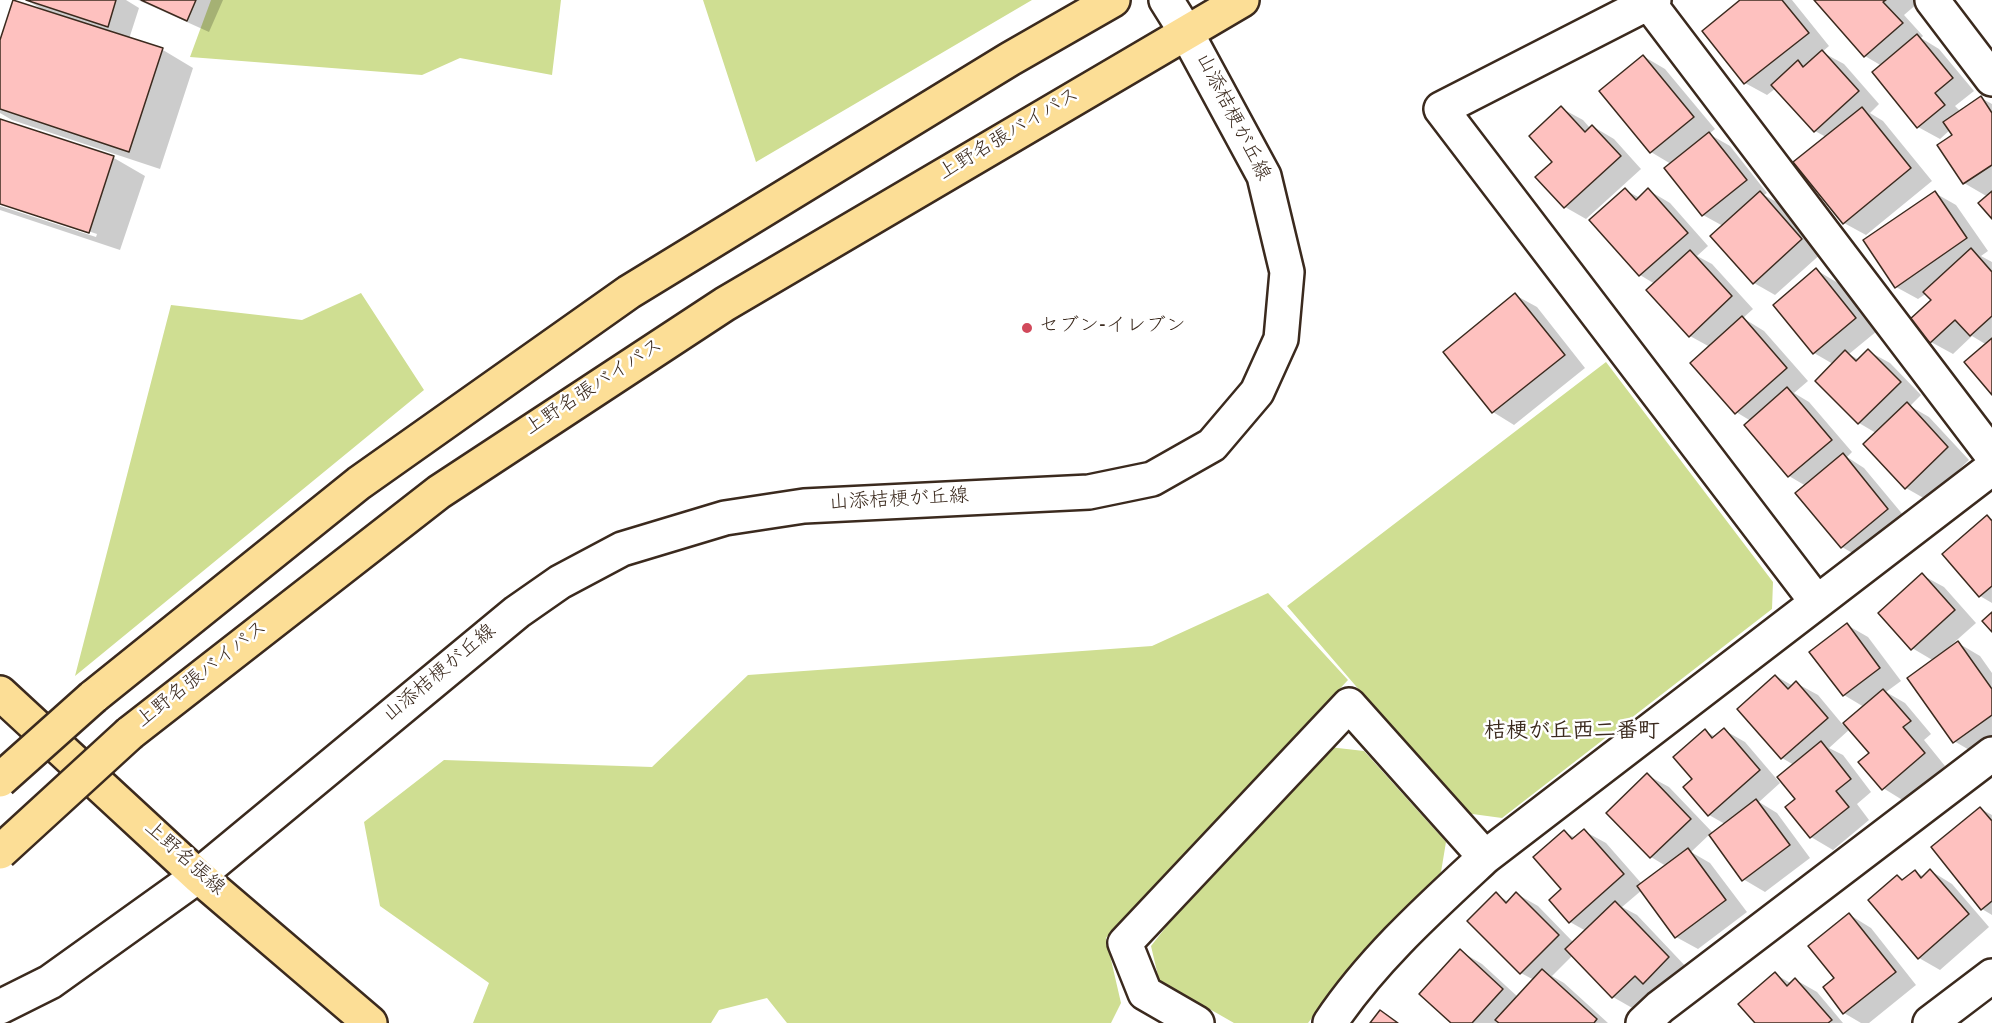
<!DOCTYPE html>
<html>
<head>
<meta charset="utf-8">
<style>
	body { margin:0 }
	canvas { display:block; background:#fff }
</style>
</head>
<body>
<canvas width="1992" height="1023"></canvas>
<script>
const ctx = document.querySelector('canvas').getContext('2d');
ctx.lineJoin = 'round';
function fill(path, color) {
  ctx.fillStyle = color;
  ctx.fill(path, 'evenodd');
}
function trace(path, color, width, dash) {
  ctx.strokeStyle = color;
  ctx.lineWidth = width;
  ctx.lineCap = dash ? 'butt' : 'round';
  ctx.setLineDash(dash || []);
  ctx.stroke(path);
}
function write(font, color, halo, rows, align = 'center') {
  ctx.font = font + ' Dekko,"Klee One",sans-serif';
  ctx.lineWidth = 5;
  ctx.setLineDash([]);
  ctx.textBaseline = 'middle';
  ctx.strokeStyle = halo;
  ctx.fillStyle = color;
  for (const [text, x, y, turn = 0] of rows) {
    ctx.save();
    ctx.translate(x, y);
    ctx.rotate((+turn || 0) * Math.PI / 180);
    ctx.textAlign = isNaN(turn) ? turn : align;
    if (halo) ctx.strokeText(text, 0, 0);
    ctx.fillText(text, 0, 0);
    ctx.restore();
  }
}
fill(new Path2D(`
	M211 0H561L552 75 460 58 422 75 190 57Z
	M703 0H1032L756 162Z
	M361 293 424 390 75 676 171 305 302 320Z
	M1606 362 1773 582 1772 609 1502 818 1465 813 1287 606Z
	M1268 593 1348 680 1106 938 1121 1003 1111 1023H787L767 998 719 1010 711 1023H473L489 983 380 906 364 822 444 760 652 767 748 675 1152 646Z
	M1329 747 1364 751 1446 842 1441 872 1358 957 1308 1023H1234L1159 980 1151 946 1206 876Z`), '#cfde92');
fill(new Path2D(`
	M26 0H126L139 8 129 39 163 50 193 68 160 169 12 120 0 113V45L42 9Z
	M138 0H223L209 32Z
	M1743 0H1792L1829 46 1822 52 1844 64 1879 104 1870 113 1883 121 1932 181 1866 235 1844 223 1826 137 1815 131 1776 88 1767 95 1745 83 1704 31Z
	M1816 0H1916L1918 3 1904 15 1923 36 1921 38 1939 49 1974 91 1955 106 1961 112 1981 98 1992 104V217L1988 197 1964 183 1939 146 1954 135 1950 130 1940 139 1918 127 1882 66 1865 56Z
	M1643 56 1665 69 1715 129 1709 134 1730 146 1767 193 1764 195 1782 205 1823 252 1775 295 1754 283 1723 226 1703 215 1671 164 1651 152Z
	M1561 108 1583 120 1590 128 1592 126 1614 139 1641 169 1586 219 1565 207 1554 162Z
	M0 120 114 158 145 176 120 250 0 210V206L96 237 97 234 0 202Z
	M1625 190 1640 198 1648 190 1670 203 1708 246 1697 256 1712 264 1753 309 1743 318 1764 331 1808 381 1794 393 1809 402 1852 452 1847 457 1864 468 1909 522 1863 559 1842 547 1806 486 1789 476 1751 421 1736 412 1710 347 1690 336 1655 284 1640 275 1591 220Z
	M1935 193 1956 205 1988 251 1981 256 1992 262V393L1987 345 1972 336 1953 354 1931 342 1933 300 1927 293 1918 299 1896 287Z
	M1816 270 1838 283 1877 331 1849 354 1859 360 1868 351 1890 363 1921 395 1910 406 1929 417 1969 460 1927 500 1906 488 1876 433 1859 423 1833 364 1814 353Z
	M1515 295 1537 307 1585 368 1514 425 1493 412Z
	M1987 517 1992 519V603L1980 596Z
	M1922 575 1944 587 1976 623 1949 647 1950 649 1958 643 1980 656 1992 673V742L1976 754 1954 741 1934 661 1912 648Z
	M1847 625 1868 637 1901 681 1886 692 1905 703 1931 734 1924 740 1945 766 1904 801 1883 788 1871 753 1850 729 1829 748 1843 755 1871 792 1857 804 1869 820 1833 850 1811 837 1787 807 1797 799 1794 765 1782 758 1776 676 1793 686 1796 683 1818 695 1843 725 1864 707 1844 695Z
	M1724 730 1745 742 1780 783 1759 802 1777 813 1810 858 1765 892 1743 879 1710 834 1691 852 1710 863 1747 912 1698 949 1676 937 1642 890 1622 907 1637 915 1690 971 1665 995 1655 989 1634 1009 1613 997 1573 955 1552 976 1564 983 1608 1023H1453L1460 951 1482 964 1518 997 1534 980 1521 973 1469 921 1496 894 1509 902 1517 894 1538 906 1574 943 1586 931 1570 922 1563 889 1564 832 1576 838 1584 831 1606 843 1642 884 1666 866 1651 857 1647 775 1669 787 1713 833 1725 824 1709 815 1694 779 1705 731 1716 737Z
	M1981 809 1992 815V915L1982 909Z
	M1915 871 1924 877 1931 871 1952 884 1989 927 1940 970 1919 958 1897 877 1904 880Z
	M1850 915 1871 928 1916 985 1869 1023H1861L1844 1013 1836 978Z
	M1775 974 1792 984 1796 980 1817 992 1843 1023H1757Z`), '#0003');
const building = new Path2D(`
	M13 0 163 48 129 152 0 109V40Z
	M26 0H116L108 27Z
	M141 0H196L187 21Z
	M1740 0H1782L1809 33 1744 84 1702 31Z
	M1814 0H1886L1883 2 1903 23 1864 57Z
	M1917 34 1953 78 1935 93 1945 105 1917 128 1872 72Z
	M1822 50 1859 91 1814 132 1771 85 1798 60 1803 67Z
	M1643 55 1694 117 1650 153 1599 91Z
	M1981 96 1992 113V165L1963 184 1937 145 1952 135 1943 122Z
	M1561 106 1585 132 1592 125 1621 156 1564 208 1535 177 1552 162 1529 136Z
	M1862 107 1911 168 1843 224 1793 162Z
	M0 119 114 156 89 233 0 204Z
	M1709 132 1747 180 1702 216 1664 168Z
	M1625 188 1636 200 1648 188 1688 233 1639 276 1589 220Z
	M1760 191 1802 239 1753 284 1710 236Z
	M1935 191 1967 238 1895 288 1863 240Z
	M1992 191V219L1978 203Z
	M1971 248 1992 272V316L1970 336 1955 320 1930 343 1909 320 1931 300 1923 292Z
	M1690 250 1732 296 1689 337 1646 290Z
	M1816 268 1856 318 1813 354 1773 305Z
	M1515 293 1565 355 1492 413 1443 352Z
	M1742 316 1787 368 1735 414 1690 363Z
	M1992 338V395L1964 362Z
	M1868 349 1901 382 1858 424 1815 381 1845 350 1856 361Z
	M1787 387 1832 440 1788 477 1744 425Z
	M1907 402 1948 447 1905 489 1863 444Z
	M1843 453 1888 509 1841 548 1795 493Z
	M1987 515 1992 521V586L1979 597 1942 554Z
	M1922 573 1955 610 1911 650 1878 613Z
	M1992 612V632L1982 621Z
	M1847 623 1880 668 1843 696 1809 652Z
	M1958 641 1992 689V715L1953 743 1907 678Z
	M1775 675 1788 689 1796 681 1828 718 1781 759 1737 709Z
	M1883 689 1911 721 1903 727 1925 753 1882 790 1858 762 1869 753 1843 723Z
	M1724 728 1760 770 1708 816 1683 787 1692 779 1673 757 1705 729 1712 738Z
	M1821 741 1851 779 1836 791 1849 807 1810 838 1785 807 1795 799 1777 777Z
	M1647 773 1691 819 1650 858 1606 813Z
	M1756 799 1790 845 1742 881 1709 835Z
	M1980 807 1992 821V901L1981 910 1931 847Z
	M1584 829 1624 874 1569 923 1549 900 1561 889 1533 857 1564 830 1572 839Z
	M1688 848 1726 900 1675 938 1637 886Z
	M1930 869 1969 914 1918 959 1868 900 1897 875 1902 880 1915 870 1921 878Z
	M1496 892 1506 903 1516 892 1559 935 1520 974 1467 921Z
	M1615 901 1669 957 1643 984 1635 976 1612 998 1565 949Z
	M1849 913 1896 972 1843 1014 1823 987 1834 978 1808 946Z
	M1460 949 1503 989 1472 1023H1451L1419 994Z
	M1542 969 1597 1019 1594 1023H1499L1495 1020Z
	M1775 972 1787 986 1795 978 1832 1020 1828 1023H1755L1738 1004Z
	M1380 1010 1398 1023H1370Z`);
fill(building, '#fec1bf');
trace(building, '#3b2a1e', 1.5);
const minor = new Path2D(`
	M1654 0 1441 109 1816 601
	M1932 0 1992 79
	M1648 2 1992 455
	M1197 1023 1145 993 1125 943 1349 705 1485 857
	M1330 1023C1372 960 1430 908 1485 857L1992 468
	M1643 1023 1660 1007 1992 754`);
const tertiary = new Path2D(`
	M0 1007 50 982 198 876
	M1930 1023 1992 976`);
const secondary = new Path2D(`
	M198 876 517 612 560 582 622 549 725 518 804 506 1089 492 1152 479 1212 445 1257 392 1281 339 1287 272 1264 176 1186 32 1166 0`);
const primary = new Path2D(`
	M0 693 198 876 370 1023`);
const trunk = new Path2D(`
	M93 697 359 483 629 292 1010 59 1113 0
	M130 733 439 492 725 304 1242 0`);
trace(minor, '#3b2a1e', 38);
trace(tertiary, '#3b2a1e', 38);
trace(secondary, '#3b2a1e', 38);
trace(primary, '#3b2a1e', 38);
trace(trunk, '#3b2a1e', 38);
trace(minor, '#fff', 33);
trace(tertiary, '#fff', 33);
trace(secondary, '#fff', 33);
trace(primary, '#fcde96', 33);
trace(trunk, '#fcde96', 33);
const trunkBridge = new Path2D(`
	M0 780 93 697
	M0 852 130 733`);
trace(trunkBridge, '#3b2a1e', 38, []);
trace(trunkBridge, '#fcde96', 33);
for (const [x, y, r, color] of [
	[1027,328,6,"#d1495b"]
]) {
  const dot = new Path2D();
  dot.arc(x, y, r, 0, 2 * Math.PI);
  ctx.fillStyle = color;
  ctx.fill(dot);
  trace(dot, '#fff', 2);
}
write('20px', '#3b2a1e', '#fff', [
	["山添桔梗が丘線",1231,118,63],
	["上野名張バイパス",1010,136,-31],
	["上野名張バイパス",595,389,-33],
	["山添桔梗が丘線",899,502,-3],
	["山添桔梗が丘線",441,675,-40],
	["上野名張バイパス",203,676,-38],
	["上野名張線",183,860,42]
]);
write('20px', '#3b2a1e', '#fff', [
	["セブン-イレブン",1039,328]
], 'left');
write('bold 22px', '#3b2a1e', '#fff', [
	["桔梗が丘西二番町",1572,734]
]);
</script>
</body>
</html>
